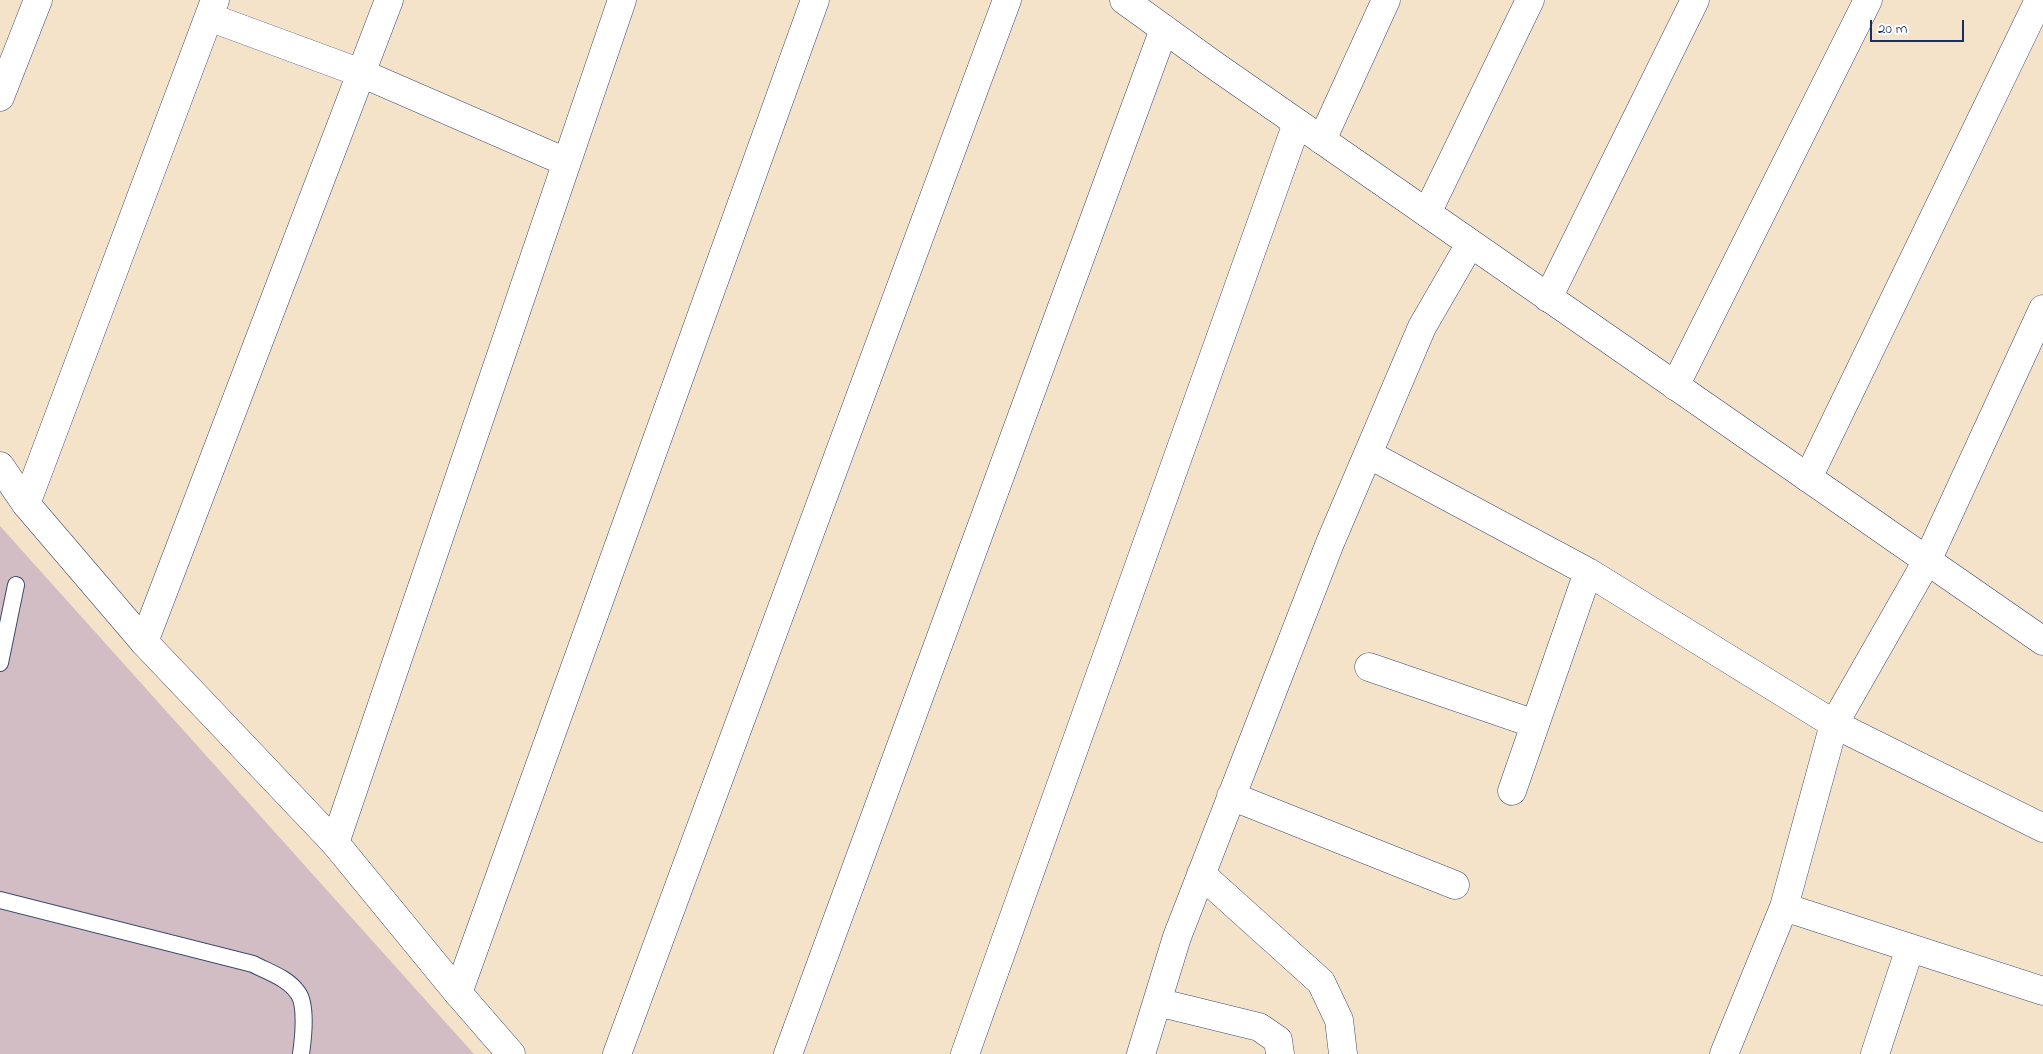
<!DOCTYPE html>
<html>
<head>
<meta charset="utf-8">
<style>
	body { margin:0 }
	#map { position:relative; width:2043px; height:1054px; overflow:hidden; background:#f4e3c9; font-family:"Indie Flower",sans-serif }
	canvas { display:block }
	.scale { position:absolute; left:1870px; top:20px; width:94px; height:22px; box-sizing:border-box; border:2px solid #1b2f5e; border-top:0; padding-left:6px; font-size:15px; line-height:18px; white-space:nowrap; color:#1b2f5e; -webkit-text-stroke:4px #fff; paint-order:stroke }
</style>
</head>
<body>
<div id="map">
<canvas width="2043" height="1054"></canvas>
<div class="scale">20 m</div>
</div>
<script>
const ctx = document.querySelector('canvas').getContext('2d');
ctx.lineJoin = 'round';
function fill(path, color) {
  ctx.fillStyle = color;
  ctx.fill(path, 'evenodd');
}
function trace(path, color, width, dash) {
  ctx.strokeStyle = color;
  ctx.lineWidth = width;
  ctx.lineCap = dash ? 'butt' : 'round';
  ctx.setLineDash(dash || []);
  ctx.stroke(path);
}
fill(new Path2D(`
	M0 526 474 1054H0Z`), '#d2bdc5');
const service = new Path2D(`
	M0 663 16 585
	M0 900 253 964C268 972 288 978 298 993 307 1005 303 1040 301 1054`);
const minor = new Path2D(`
	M209 17 361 73 566 162
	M1322 140 1386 0
	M1427 213 1530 0
	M1548 298 1695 0
	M2043 309 1927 561 1834 724 1784 907 2043 991
	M1675 386 1868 0
	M1368 454 1588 572 1834 724 2043 828
	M1808 478 2039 0
	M26 504 215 0
	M144 642 389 0
	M1369 667 1535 724
	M1512 791 1588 572
	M1231 796 1455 885
	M335 843 622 0
	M1201 874 1321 982 1339 1020 1343 1054
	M458 993 815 0
	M1157 1002 1259 1027 1278 1040 1280 1054
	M617 1054 1007 0
	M788 1054 1164 29
	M965 1054 1297 123
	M1141 1054 1177 937 1330 543 1422 327 1470 244
	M1724 1054 1784 907
	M1875 1054 1910 948`);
const tertiary = new Path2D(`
	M1124 0 1214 65 2043 641
	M0 97 38 0
	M0 466 26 504 144 642 335 843 458 993 511 1054`);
trace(service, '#3c4a6e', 18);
trace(minor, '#3c4a6e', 29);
trace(tertiary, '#3c4a6e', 29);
trace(service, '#fff', 16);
trace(minor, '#fff', 28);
trace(tertiary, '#fff', 28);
</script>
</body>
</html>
